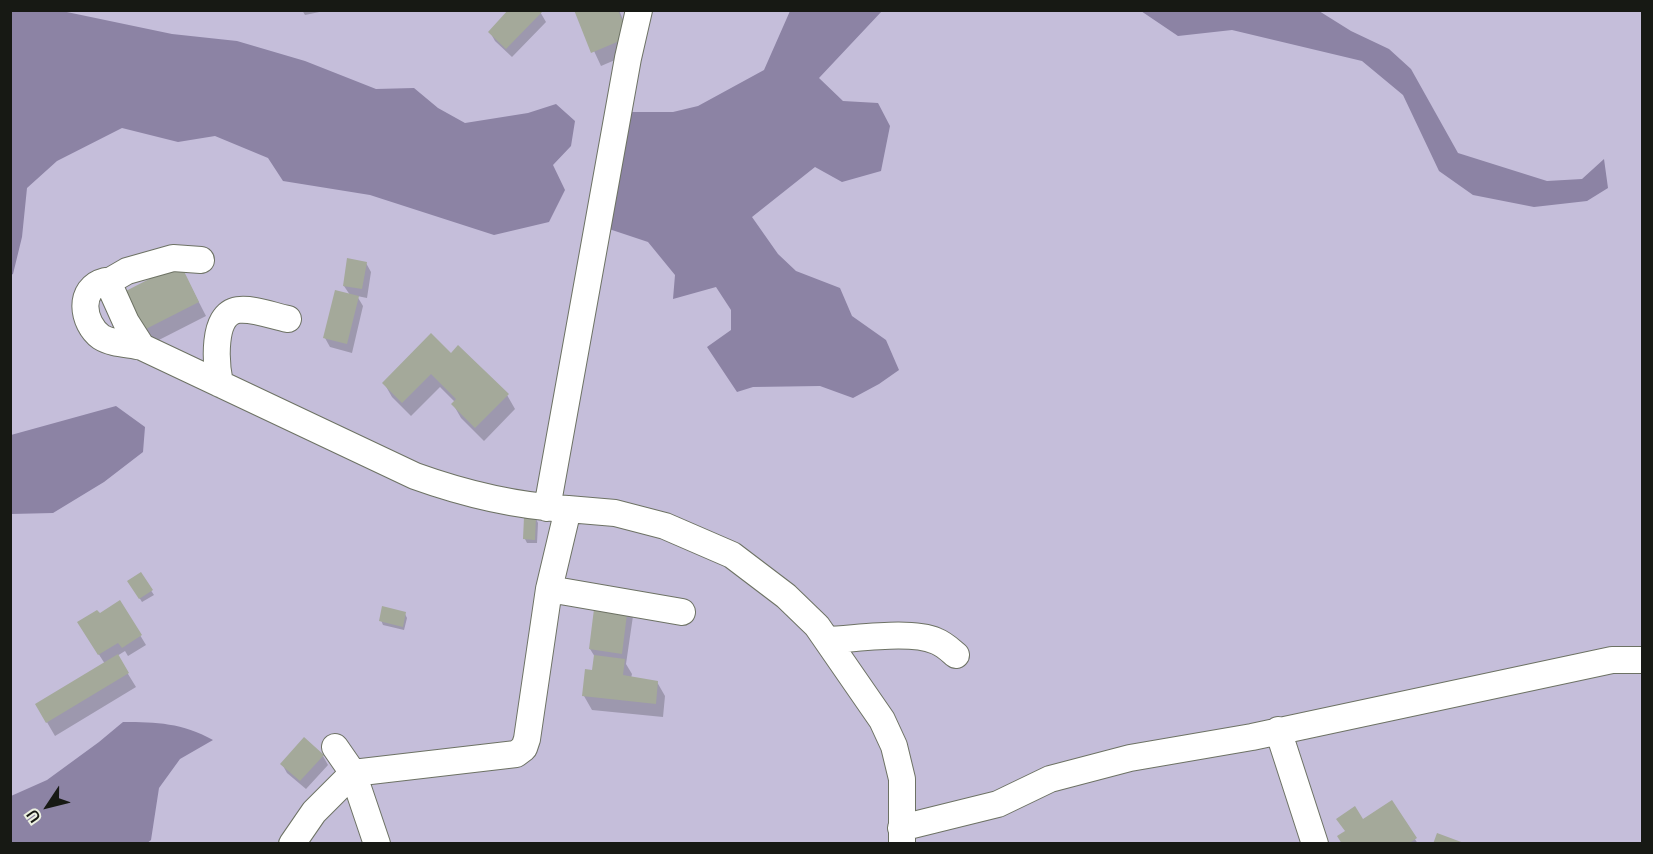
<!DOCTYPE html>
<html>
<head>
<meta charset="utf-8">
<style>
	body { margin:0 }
	#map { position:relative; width:1653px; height:854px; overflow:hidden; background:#dfe4d4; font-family:Mulish,sans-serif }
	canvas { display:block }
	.frame { position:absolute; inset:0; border:12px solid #171914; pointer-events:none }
	.north { position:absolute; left:18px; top:776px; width:60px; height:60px; -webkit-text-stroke:4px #ecf1e1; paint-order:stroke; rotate:235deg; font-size:16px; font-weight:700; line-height:24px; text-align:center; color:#171914 }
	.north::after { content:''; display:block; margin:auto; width:21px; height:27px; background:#171914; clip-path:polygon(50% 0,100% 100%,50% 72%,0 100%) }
</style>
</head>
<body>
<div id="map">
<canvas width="1653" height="854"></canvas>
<div class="frame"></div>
<div class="north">U</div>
</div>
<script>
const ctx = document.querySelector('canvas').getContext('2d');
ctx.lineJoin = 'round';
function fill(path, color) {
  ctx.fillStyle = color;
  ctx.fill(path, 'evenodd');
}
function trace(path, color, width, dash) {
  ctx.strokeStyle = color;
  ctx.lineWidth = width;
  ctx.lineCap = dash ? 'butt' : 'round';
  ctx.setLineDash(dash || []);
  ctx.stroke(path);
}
fill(new Path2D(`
	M11 11H1642V843H11Z`), '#c5beda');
fill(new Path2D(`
	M14 11H62L172 34 237 41 305 61 376 89 414 88 438 108 465 123 528 113 556 104 575 121 571 146 553 165 565 190 549 222 494 235 370 195 283 181 268 158 215 136 178 142 122 128 57 161 27 188 22 237 13 274 11 275 10 13Z
	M790 11H882L819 78 843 101 878 103 890 126 881 171 842 182 815 167 752 217 778 254 796 271 840 288 852 316 886 340 899 370 879 384 853 398 820 386 753 387 737 392 707 347 731 330V310L716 287 673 299 675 275 648 242 609 229 621 112H673L698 106 764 70Z
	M1141 11H1319L1351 31 1389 49 1411 69 1458 153 1547 181 1582 179 1604 159 1608 188 1587 201 1534 207 1473 195 1439 171 1403 95 1362 61 1232 30 1178 36Z
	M116 406 145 427 143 452 104 482 53 513 11 514V435Z
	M123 722C157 722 182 723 213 740L180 759 159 788 151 840 146 844 11 843V796L47 780 99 742Z`), '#8c83a4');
fill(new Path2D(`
	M302 10H329L305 15Z
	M510 10H539L546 22 512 57 495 41 490 32Z
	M575 10H619L636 51 601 66Z
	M366 263 371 272 367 298 357 296 363 306 352 353 330 347 325 338 350 295 344 286Z
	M187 279 206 316 153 343 126 292Z
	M451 355 507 395 515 409 484 441 461 418 453 404 455 402 440 387 411 416 392 397 384 383Z
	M536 519 538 523 537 543H527L525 539Z
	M140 574 154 595 142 602 129 581Z
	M120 602 146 645 128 656 125 651 117 656 136 687 55 736 37 705 105 664 79 623 99 615Z
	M596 603 633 616 626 664 632 674 631 678 657 682 665 696 663 717 592 710 584 696 594 672 595 657 590 649Z
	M405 614 407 618 404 630 383 625 381 620Z
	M323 756 328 765 306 789 287 773 282 764Z
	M1392 802 1418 844H1343L1363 821Z`), '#0003');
fill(new Path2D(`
	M508 10 542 12 506 49 488 32Z
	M574 10H618L629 37 591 53Z
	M347 258 367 262 362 289 343 286Z
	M180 263 199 302 144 330 124 292Z
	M335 290 359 296 347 344 323 338Z
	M431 333 451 353 458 345 509 394 475 428 451 404 456 399 431 374 402 403 382 383Z
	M524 517H536L535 540 523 539Z
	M141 572 153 590 139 599 127 581Z
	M120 600 142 635 122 648 118 643 98 655 77 622 97 610 100 613Z
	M595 601 628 606 622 654 589 649Z
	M382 606 406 612 403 627 379 621Z
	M118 654 129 673 46 723 35 704Z
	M594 655 625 659 623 675 658 681 656 704 582 696 585 669 592 670Z
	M304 737 324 755 300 781 280 764Z
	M1392 800 1417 838 1408 844H1342L1337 836 1345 831 1336 819 1355 806 1363 819Z
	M1437 833 1464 843V844H1433Z`), '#a4a99a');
const minor = new Path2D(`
	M108 282 127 271 173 258 201 260
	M142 347 126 322 108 282 105 281C77 288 82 323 101 337 112 344 130 344 142 347L415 476C465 494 516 506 568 509
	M220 384C216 365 211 314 238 310 253 308 273 316 288 319
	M547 508 628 58 639 10
	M682 612 549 589 568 509 615 513 665 526 732 555 786 596 817 626 882 720 894 746 902 779V843
	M827 640C856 639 911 630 936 641 944 644 950 650 956 655
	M1278 730 1315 844
	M335 747 353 773 377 844
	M901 828 998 804 1050 779 1130 758 1252 737 1612 660H1642
	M292 844 314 812 353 773 516 754 524 748 527 739 549 589`);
trace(minor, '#6d7264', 28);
trace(minor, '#fff', 26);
</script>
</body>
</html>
